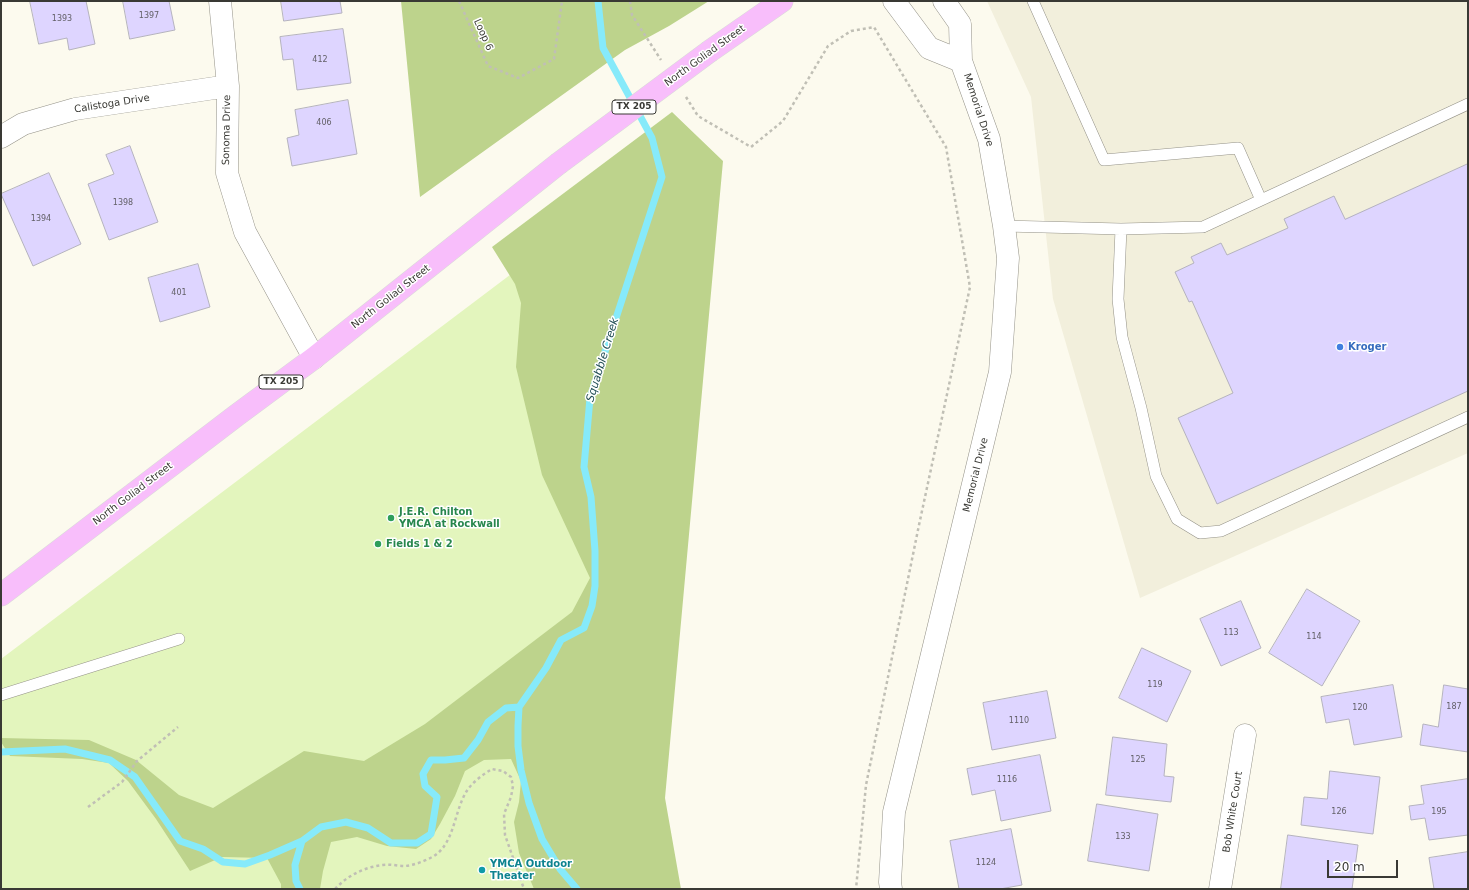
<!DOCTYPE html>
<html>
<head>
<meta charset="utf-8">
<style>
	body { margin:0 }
	#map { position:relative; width:1469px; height:890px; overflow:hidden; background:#fcfaee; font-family:"DejaVu Sans",sans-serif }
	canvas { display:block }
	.frame { position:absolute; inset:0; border:2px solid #393934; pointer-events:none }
	.scale { position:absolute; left:1327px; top:860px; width:71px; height:18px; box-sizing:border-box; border:2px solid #393934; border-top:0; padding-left:5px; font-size:12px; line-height:14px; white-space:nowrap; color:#393934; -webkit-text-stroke:3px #fff; paint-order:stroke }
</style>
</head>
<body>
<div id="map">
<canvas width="1469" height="890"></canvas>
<div class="frame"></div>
<div class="scale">20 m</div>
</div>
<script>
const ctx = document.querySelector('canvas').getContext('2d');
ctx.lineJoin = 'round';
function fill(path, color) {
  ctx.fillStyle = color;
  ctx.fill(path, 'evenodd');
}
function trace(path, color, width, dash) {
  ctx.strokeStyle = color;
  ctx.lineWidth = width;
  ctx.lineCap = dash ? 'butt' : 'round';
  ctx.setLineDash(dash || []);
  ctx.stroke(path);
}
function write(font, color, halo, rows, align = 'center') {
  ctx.font = font + ' "DejaVu Sans",sans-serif';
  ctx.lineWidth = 3;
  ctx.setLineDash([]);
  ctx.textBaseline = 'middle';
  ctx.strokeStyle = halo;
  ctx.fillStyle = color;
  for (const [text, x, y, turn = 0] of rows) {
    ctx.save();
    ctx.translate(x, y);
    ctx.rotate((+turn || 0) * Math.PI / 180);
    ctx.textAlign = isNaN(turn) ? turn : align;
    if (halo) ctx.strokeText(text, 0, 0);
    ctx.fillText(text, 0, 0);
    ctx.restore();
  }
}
fill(new Path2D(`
	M987 1H1468V453L1140 598 1053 299 1031 97Z`), '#f2efdc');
fill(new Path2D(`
	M657 164 601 601 576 889H1V659Z`), '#e3f5bd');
fill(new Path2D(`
	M401 1H709L669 26 625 50 420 197Z
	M672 112 723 161 665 798 681 889H534L519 853 514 822 519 802 521 781 511 759 484 760 465 771 455 796 440 824 431 839 416 849 387 846 357 837 331 842 323 871 320 889H281V884L267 858 222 857 190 871 156 819 128 781 109 763 82 759 10 756 1 742V738L89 740 136 760 179 795 213 808 304 751 364 761 425 724 572 612 590 578 542 475 516 367 521 303 515 284 492 247Z`), '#bdd38c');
trace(new Path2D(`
	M1 752 65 749 110 760 135 777 180 841 203 849 223 862 245 864 270 855 302 841
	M300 889 296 881 295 865 302 841 321 827 346 822 368 828 391 843H417L431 834 437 797 425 786 423 774 431 760H445L464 758 478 740 488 722 506 708 519 707
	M577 889 560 869 542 839 529 803 521 770 518 746V726L519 707 546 668 561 640 584 628 592 606 595 586V551L591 497 584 467 590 398 662 177 652 138 603 48 598 1`), '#86eafa', 7);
const building = new Path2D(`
	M30 1H86L95 44 69 50 67 38 39 44Z
	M123 1H169L175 30 130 39Z
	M281 1H340L342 13 284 21Z
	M343 29 351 83 297 90 293 59 283 60 280 37Z
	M348 100 357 154 292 166 287 138 299 135 295 110Z
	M130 146 158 222 109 240 88 184 114 174 106 155Z
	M1468 164V391L1217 504 1178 418 1233 393 1192 301 1189 302 1175 272 1194 263 1191 257 1221 243 1227 255 1288 228 1284 219 1334 196 1345 219Z
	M49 173 81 244 33 266 1 194Z
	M198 264 210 307 160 322 148 278Z
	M1307 589 1360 621 1322 686 1269 653Z
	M1241 601 1261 648 1221 666 1200 619Z
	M1142 648 1191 671 1167 722 1119 698Z
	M1393 685 1402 737 1354 745 1349 719 1326 723 1321 697Z
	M1444 685 1468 689V752L1420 745 1423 724 1438 727Z
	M1047 691 1056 738 992 750 983 703Z
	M1113 737 1167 744 1164 776 1174 777 1171 802 1106 795Z
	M1040 755 1051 811 1001 821 995 790 972 795 967 769Z
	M1330 771 1380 777 1373 834 1301 825 1304 797 1327 799Z
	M1468 779V835L1429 840 1425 818 1411 820 1409 806 1424 804 1421 786Z
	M1097 804 1158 814 1149 871 1088 861Z
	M1011 829 1022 885 1000 889H959L950 841Z
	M1288 835 1358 845 1352 889H1281Z
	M1468 852V889H1434L1429 858Z`);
fill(building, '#ded5ff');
trace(building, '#b5b3be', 1);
const service = new Path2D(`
	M1033 1 1104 160 1238 148 1261 200
	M1004 226 1121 229 1203 227 1468 104
	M1121 229 1118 299 1122 337 1141 408 1156 476 1177 519 1200 533 1221 531 1468 417
	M1 695 179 639`);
const minor = new Path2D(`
	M220 1 228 86 227 173 245 232 314 358
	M1 137 23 124 75 109 228 86
	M1220 889 1245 735`);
const tertiary = new Path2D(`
	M894 1 929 48 961 61
	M891 889 890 882 894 812 1000 372 1008 258 1004 226 989 139 961 61 960 24 944 1`);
const primary = new Path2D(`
	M710 51 782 1
	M1 595 237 415 314 358 558 164`);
trace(service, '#949288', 12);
trace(minor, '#949288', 23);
trace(tertiary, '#949288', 23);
trace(primary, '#dbdbda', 23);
trace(new Path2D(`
	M459 1 488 66 518 78 554 59 562 1
	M630 1 632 15 661 60
	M686 97 698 116 751 147 783 121 828 46 851 31 874 27 946 147 970 287 919 525 866 785 856 889
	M88 807 122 782 137 761 178 727
	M335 889C348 875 365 867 383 865 391 864 398 866 405 866 415 865 425 861 434 856 454 843 454 814 465 794 470 784 482 775 492 769L503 771 511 777 513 786 511 797 504 814 505 835 524 889`), '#c0bfb5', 2.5, [3, 3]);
trace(service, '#fff', 11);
trace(minor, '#fff', 22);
trace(tertiary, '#fff', 22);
trace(primary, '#f8befb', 22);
const primaryBridge = new Path2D(`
	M558 164 710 51`);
trace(primaryBridge, '#dbdbda', 23, []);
trace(primaryBridge, '#f8befb', 22);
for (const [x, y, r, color] of [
	[1340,347,4,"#3f7fe0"],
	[391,518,4,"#2e9e5b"],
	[378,544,4,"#2e9e5b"],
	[482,870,4,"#0f9aa8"]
]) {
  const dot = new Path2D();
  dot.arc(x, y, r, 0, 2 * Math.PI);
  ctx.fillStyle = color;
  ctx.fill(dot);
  trace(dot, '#fff', 1.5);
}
write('8px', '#626067', null, [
	["1397",149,16],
	["1393",62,19],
	["412",320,60],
	["406",324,123],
	["1398",123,203],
	["1394",41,219],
	["401",179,293],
	["113",1231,633],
	["114",1314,637],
	["119",1155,685],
	["187",1454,707],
	["120",1360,708],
	["1110",1019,721],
	["125",1138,760],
	["1116",1007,780],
	["126",1339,812],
	["195",1439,812],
	["133",1123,837],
	["1124",986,863]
]);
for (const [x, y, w] of [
	[634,107,44],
	[281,382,44]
]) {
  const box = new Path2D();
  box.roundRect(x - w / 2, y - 7, w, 14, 3);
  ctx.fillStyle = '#fff';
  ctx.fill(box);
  trace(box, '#393934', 1);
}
write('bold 9px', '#393934', null, [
	["TX 205",634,107],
	["TX 205",281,382]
]);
write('10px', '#393934', '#fff', [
	["Loop 6",483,35,66],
	["North Goliad Street",705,56,-36],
	["Calistoga Drive",112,104,-9],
	["Memorial Drive",978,110,72],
	["Sonoma Drive",227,130,-89],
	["North Goliad Street",391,297,-38],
	["Memorial Drive",976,475,-76],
	["North Goliad Street",133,494,-37],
	["Bob White Court",1233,812,-81]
]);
write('bold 10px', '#366cbe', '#fff', [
	["Kroger",1348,347]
], 'left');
write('bold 10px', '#27864d', '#fff', [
	["J.E.R. Chilton",399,512],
	["YMCA at Rockwall",399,524],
	["Fields 1 & 2",386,544]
], 'left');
write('bold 10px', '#0d838f', '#fff', [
	["YMCA Outdoor",490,864],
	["Theater",490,876]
], 'left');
write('italic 11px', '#214e55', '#fff', [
	["Squabble Creek",603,360,-73]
]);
</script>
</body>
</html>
